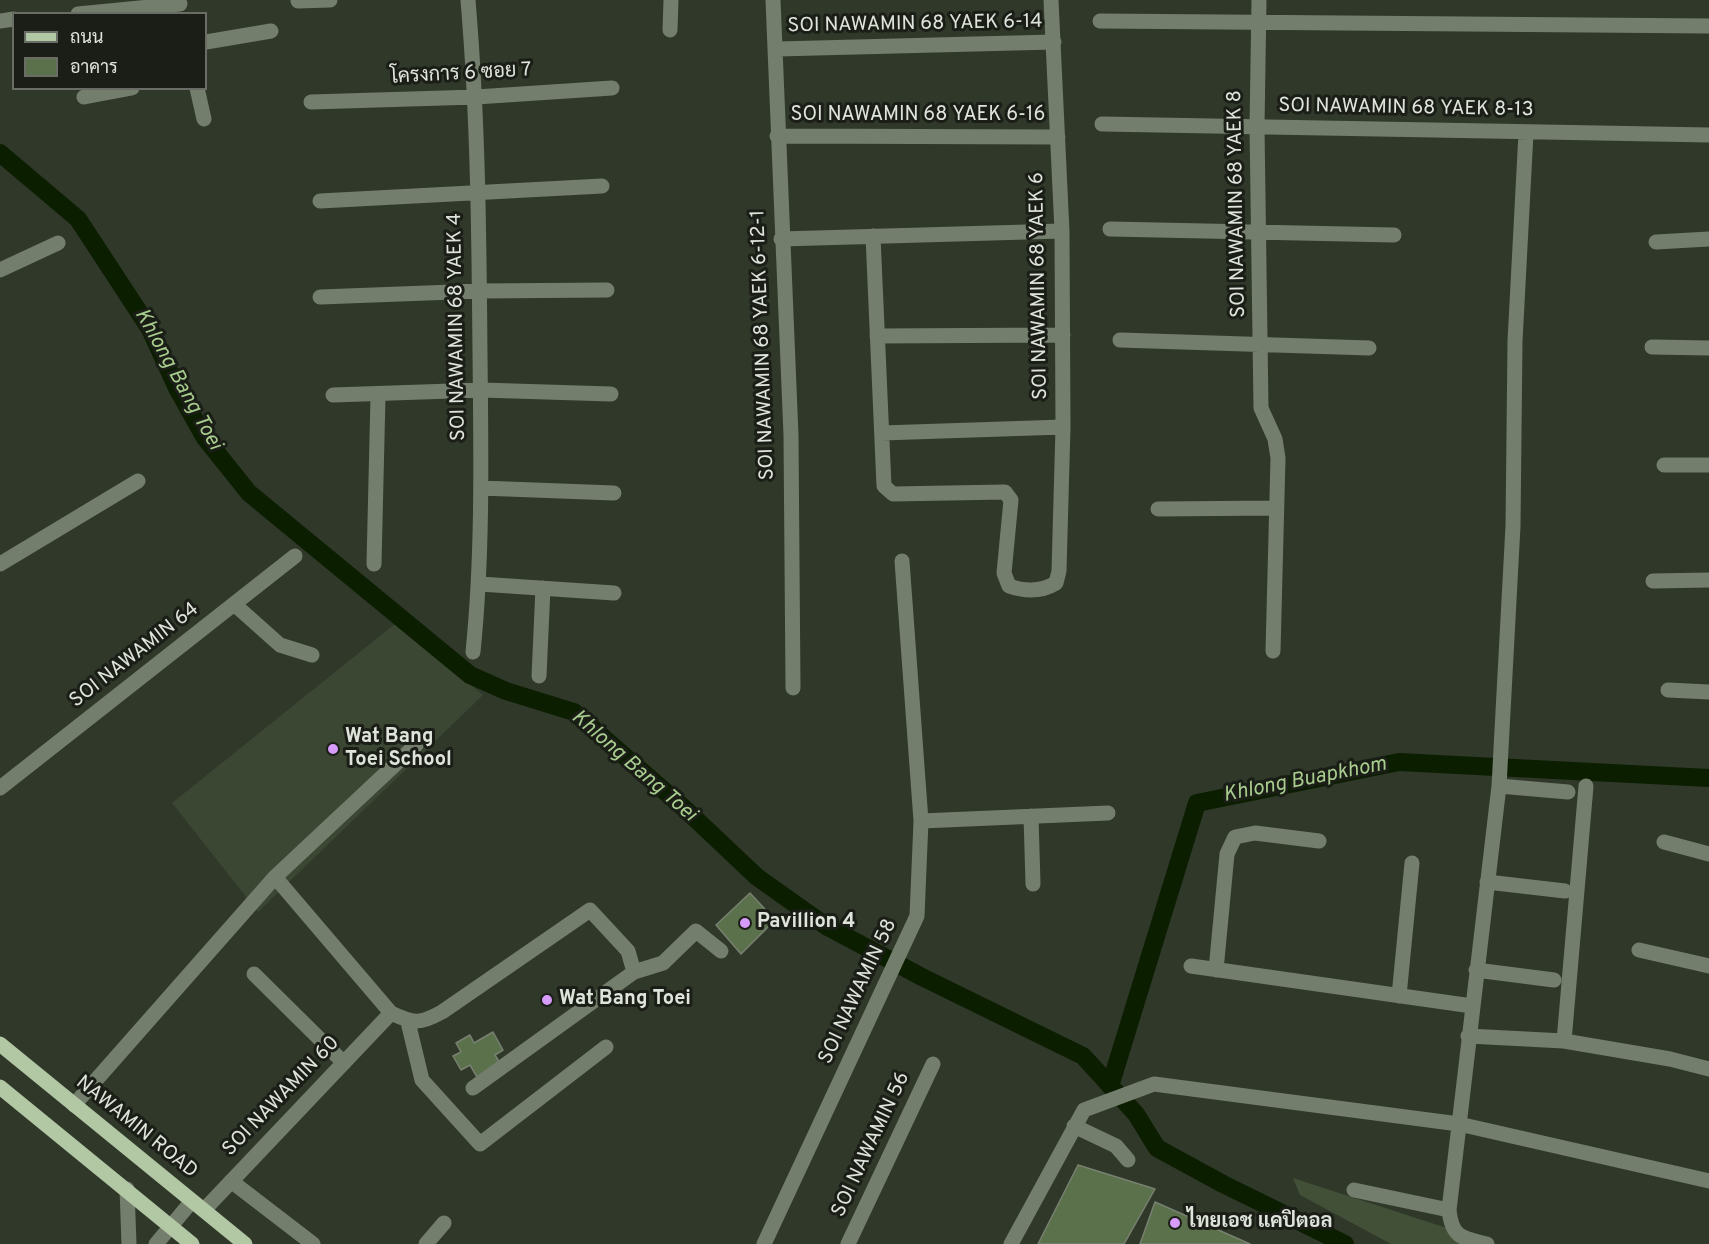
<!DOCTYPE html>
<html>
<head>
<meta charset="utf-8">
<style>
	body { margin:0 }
	#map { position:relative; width:1709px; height:1244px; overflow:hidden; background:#30382a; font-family:Overpass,Sarabun,sans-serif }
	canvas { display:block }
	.legend { position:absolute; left:12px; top:12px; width:195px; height:78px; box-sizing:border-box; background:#1a1e17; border:2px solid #696d65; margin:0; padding:8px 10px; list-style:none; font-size:18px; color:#dfe4db }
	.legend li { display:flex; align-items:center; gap:12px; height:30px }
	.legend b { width:30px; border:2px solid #696d65 }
</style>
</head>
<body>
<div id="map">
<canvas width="1709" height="1244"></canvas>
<ul class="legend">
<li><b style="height:8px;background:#b2c7a4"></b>ถนน</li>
<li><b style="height:16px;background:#5b714b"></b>อาคาร</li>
</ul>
</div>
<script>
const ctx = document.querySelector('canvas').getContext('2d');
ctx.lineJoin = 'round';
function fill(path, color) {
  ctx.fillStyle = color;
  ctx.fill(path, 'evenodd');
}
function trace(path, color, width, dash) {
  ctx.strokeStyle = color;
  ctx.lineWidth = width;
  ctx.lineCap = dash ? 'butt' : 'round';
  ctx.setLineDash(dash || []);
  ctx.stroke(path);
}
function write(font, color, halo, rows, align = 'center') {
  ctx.font = font + ' Overpass,Sarabun,sans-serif';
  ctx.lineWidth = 6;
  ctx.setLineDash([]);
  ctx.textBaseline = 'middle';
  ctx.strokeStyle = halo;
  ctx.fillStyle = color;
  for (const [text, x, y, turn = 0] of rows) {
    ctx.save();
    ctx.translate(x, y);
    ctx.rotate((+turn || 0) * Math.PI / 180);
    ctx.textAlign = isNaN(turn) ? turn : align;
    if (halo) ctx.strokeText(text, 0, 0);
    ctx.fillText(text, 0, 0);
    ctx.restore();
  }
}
fill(new Path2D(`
	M396 623 483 695 258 912 172 803Z`), '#3b4633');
fill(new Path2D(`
	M1293 1178 1496 1244H1391L1300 1195Z`), '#415037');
trace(new Path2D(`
	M0 153 78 219 150 329 177 388 205 438 249 493 470 675 506 691 574 712 685 809 757 877 826 926 922 977 1083 1056 1136 1114 1157 1148 1223 1184 1345 1244
	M1110 1086 1197 803 1399 762 1709 778`), '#0c1e00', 18);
const building = new Path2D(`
	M750 893 775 920 741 954 716 925Z
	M493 1032 503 1050 495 1055 500 1063 477 1077 470 1065 461 1070 453 1056 461 1052 456 1043 470 1035 474 1043Z
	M1078 1165 1155 1189 1124 1244H1038Z
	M1155 1202 1250 1244H1140Z`);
fill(building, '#5b714b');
trace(building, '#788171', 1.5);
trace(new Path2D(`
	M468 0C478 118 479 235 480 353 481 453 483 553 473 652
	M773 0 791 435 793 688
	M1259 0 1257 127 1261 408 1275 439 1278 458 1273 651
	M298 1 330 0
	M78 14 180 4
	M0 21 14 19
	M1100 21 1709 26
	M670 30 671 0
	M206 42 271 31
	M777 49 1054 42
	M197 88 204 119
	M84 97 132 88
	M311 102 476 97 612 88
	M1102 124 1709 135
	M777 136 1058 137
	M320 201 602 186
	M1110 229 1394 235
	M873 236 884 486 893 494 1005 492 1011 500 1004 573 1009 586C1026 592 1041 592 1056 583L1059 571 1063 427 1062 231 1051 0
	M781 239 1062 231
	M1656 242 1709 239
	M0 270 58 243
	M320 297 480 291 607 290
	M877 336 1063 335
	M1120 340 1369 348
	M1652 347 1709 348
	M333 395 481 390 611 394
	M882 433 1063 427
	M1664 465H1709
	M481 488 614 493
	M1158 509 1276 508
	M0 564 138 481
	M374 564 378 396
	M1653 581 1709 580
	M480 584 614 593
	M234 604 280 645 312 655
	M539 676 543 588
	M1668 690 1709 692
	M1499 786 1568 792
	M0 788 295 556
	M1031 816 1033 884
	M921 821 1108 813
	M1664 842 1709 854
	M275 877 391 1013C414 1024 420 1024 442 1012L590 910 628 951 634 972 473 1088
	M1487 882 1565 891
	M1639 950 1709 966
	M1191 966 1472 1006
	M1216 970 1227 854 1235 837 1255 833 1319 841
	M1476 970 1554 980
	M634 972 663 963 696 931 721 951
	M254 974 344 1063
	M1399 996 1412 863
	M408 1022 422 1080 480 1144 606 1047
	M1468 1036 1564 1041 1670 1059 1709 1069
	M1564 1041 1586 786
	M74 1105 275 877 416 745
	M1074 1126 1116 1146 1128 1160
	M231 1181 313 1244
	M127 1189 129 1244
	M1354 1190 1449 1210
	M204 1210 391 1013
	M156 1244 192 1201
	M426 1244 444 1223
	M764 1244 917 916 921 821 902 561
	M848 1244 933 1064
	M1011 1244 1084 1110 1154 1084 1459 1124 1709 1181
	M1487 1244C1462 1238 1452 1238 1449 1210L1499 786 1513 526 1515 341 1526 133`), '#747e6d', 15);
trace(new Path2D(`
	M0 1044 245 1244
	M0 1087 192 1244`), '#b2c7a4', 15);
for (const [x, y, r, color] of [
	[333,749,6,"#d79bf9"],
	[745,923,6,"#d79bf9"],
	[547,1000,6,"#d79bf9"],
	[1175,1223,6,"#d79bf9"]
]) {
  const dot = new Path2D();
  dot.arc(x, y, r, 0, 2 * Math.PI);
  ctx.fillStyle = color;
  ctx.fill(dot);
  trace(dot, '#1a1e17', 2);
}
write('20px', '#dfe4db', '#1a1e17', [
	["SOI NAWAMIN 68 YAEK 6-14",915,25,-1],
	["โครงการ 6 ซอย 7",461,75,-3],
	["SOI NAWAMIN 68 YAEK 8-13",1406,109,1],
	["SOI NAWAMIN 68 YAEK 6-16",918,116],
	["SOI NAWAMIN 68 YAEK 8",1238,204,-91],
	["SOI NAWAMIN 68 YAEK 6",1040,286,-91],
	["SOI NAWAMIN 68 YAEK 4",458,327,-91],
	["SOI NAWAMIN 68 YAEK 6-12-1",764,345,-92],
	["SOI NAWAMIN 64",135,656,-38],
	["SOI NAWAMIN 58",859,992,-65],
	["SOI NAWAMIN 60",282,1097,-46],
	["NAWAMIN ROAD",136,1128,39],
	["SOI NAWAMIN 56",872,1145,-65]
]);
write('bold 20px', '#dfe4db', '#1a1e17', [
	["Wat Bang",345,738],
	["Toei School",345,761],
	["Pavillion 4",757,923],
	["Wat Bang Toei",559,1000],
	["ไทยเอช แคปิตอล",1187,1223]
], 'left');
write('italic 21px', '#a8cc8e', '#1a1e17', [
	["Khlong Bang Toei",177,380,61],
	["Khlong Bang Toei",633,767,41],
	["Khlong Buapkhom",1305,781,-11]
]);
</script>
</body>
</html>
